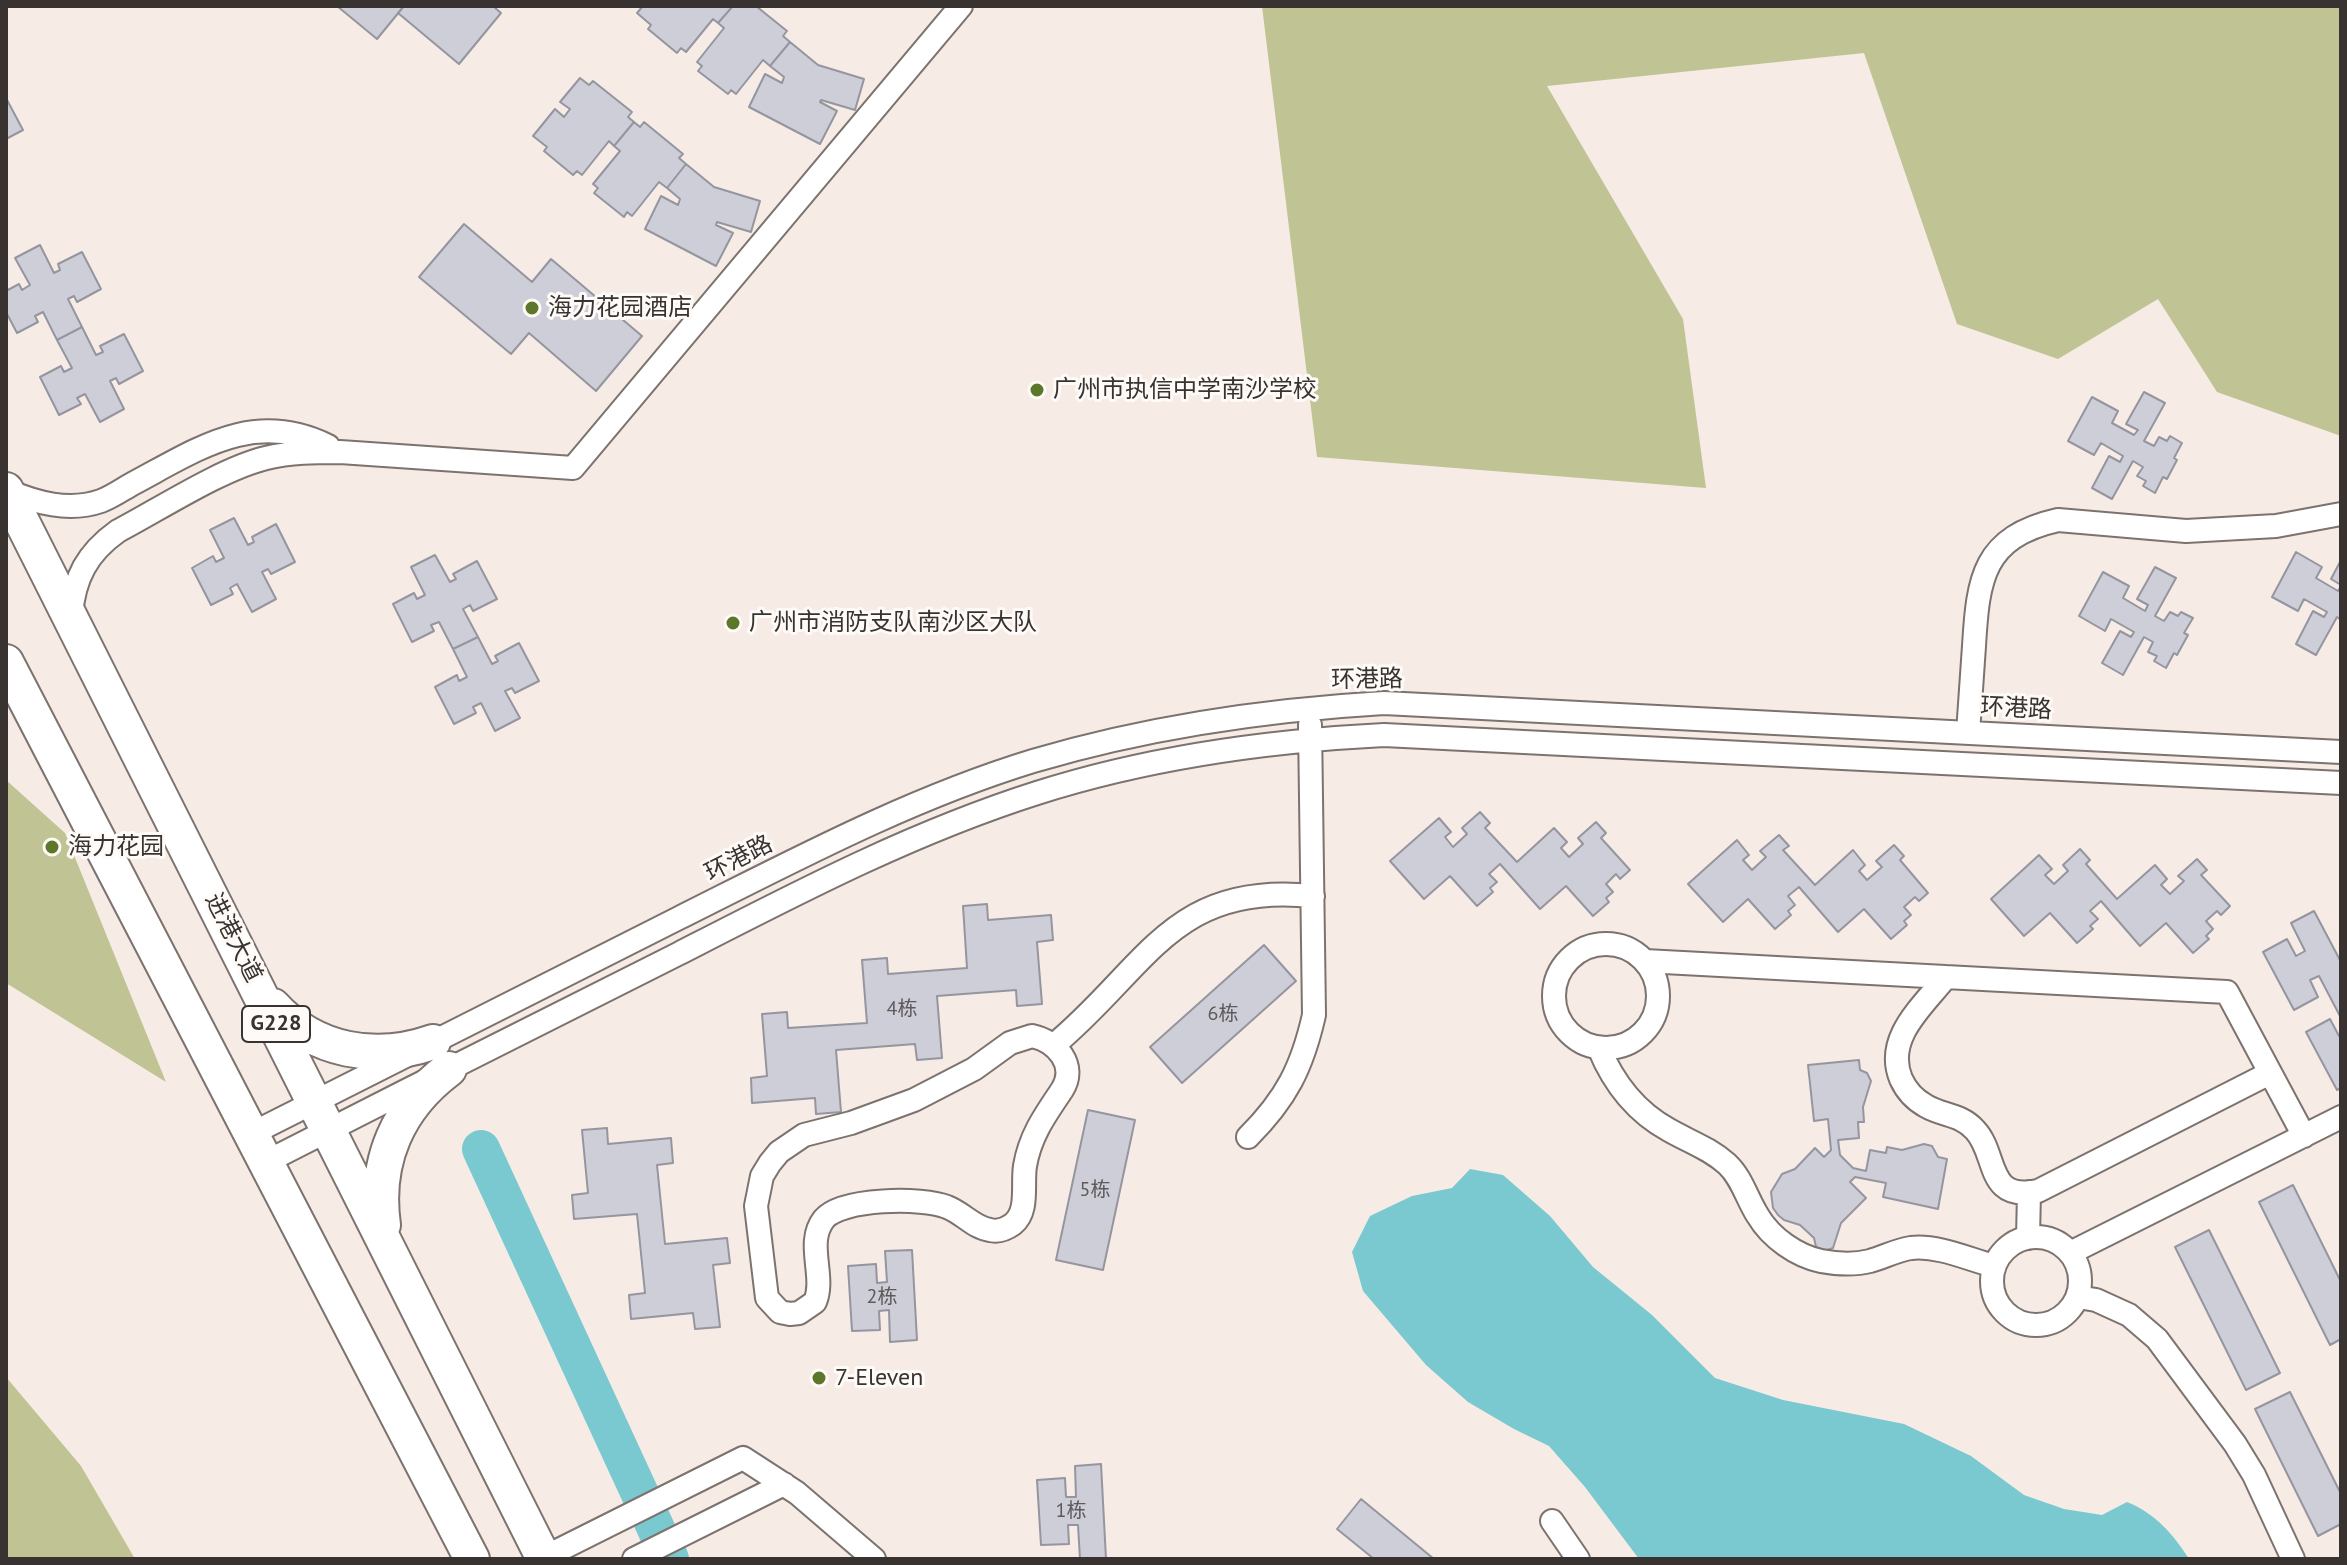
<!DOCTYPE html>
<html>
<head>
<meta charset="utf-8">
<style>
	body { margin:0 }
	#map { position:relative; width:2347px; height:1565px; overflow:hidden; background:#f6ebe5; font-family:"PT Sans",sans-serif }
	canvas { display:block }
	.frame { position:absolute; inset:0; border:8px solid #383331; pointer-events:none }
</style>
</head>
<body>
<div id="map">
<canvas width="2347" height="1565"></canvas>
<div class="frame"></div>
</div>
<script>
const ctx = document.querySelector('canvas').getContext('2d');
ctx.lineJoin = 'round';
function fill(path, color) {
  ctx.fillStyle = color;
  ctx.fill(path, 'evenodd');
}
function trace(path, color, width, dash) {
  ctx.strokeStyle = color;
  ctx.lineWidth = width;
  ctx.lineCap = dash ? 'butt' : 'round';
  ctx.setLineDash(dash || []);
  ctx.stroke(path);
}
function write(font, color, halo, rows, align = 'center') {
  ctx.font = font + ' "PT Sans","Noto Sans SC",sans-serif';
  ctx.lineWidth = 6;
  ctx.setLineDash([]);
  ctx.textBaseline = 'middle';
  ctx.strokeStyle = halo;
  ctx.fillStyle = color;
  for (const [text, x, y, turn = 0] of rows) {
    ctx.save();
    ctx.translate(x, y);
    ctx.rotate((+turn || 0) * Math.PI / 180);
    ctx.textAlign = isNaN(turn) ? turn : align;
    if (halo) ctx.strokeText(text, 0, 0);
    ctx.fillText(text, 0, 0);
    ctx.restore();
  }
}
fill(new Path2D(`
	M1262 6H2341V436L2217 392 2158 299 2058 359 1957 324 1864 53 1547 86 1683 319 1706 488 1317 457Z
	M6 780 65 833 166 1082 6 983Z
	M6 1377 81 1466 135 1559H6Z`), '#c0c393');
fill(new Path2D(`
	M1470 1169 1503 1175 1550 1216 1593 1267 1652 1315 1715 1378 1783 1400 1904 1424 1971 1456 2024 1495 2064 1509 2102 1515 2127 1502C2156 1514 2173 1534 2189 1559H1639L1585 1487 1549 1446 1514 1429 1468 1402 1426 1365 1363 1291 1352 1252 1370 1216 1412 1196 1452 1188Z`), '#7ac9d0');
trace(new Path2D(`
	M481 1149 670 1559`), '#7ac9d0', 38);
const building = new Path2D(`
	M337 6H404L377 39Z
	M404 6H493L501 13 459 64 398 13Z
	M643 6H733L718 23 713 19 686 52 681 48 677 53 648 29 651 25 637 13Z
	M733 6H756L787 31 783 36 790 42 770 66 763 60 736 94 731 90 728 94 698 71 702 66 697 62 724 28 718 23Z
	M790 42 818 65 864 79 855 110 821 100 820 102 837 111 820 144 749 107 765 74 782 83 784 77 770 66Z
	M580 78 589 85 593 81 632 112 628 117 634 122 614 146 609 141 582 175 577 171 573 175 544 151 547 147 533 136 555 109 564 117 570 109 560 102Z
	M6 98 23 130 6 139Z
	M634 122 640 127 644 122 683 154 679 158 686 164 667 188 659 182 632 216 627 212 624 217 594 193 598 188 593 184 620 151 614 146Z
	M686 164 714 187 760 201 751 232 717 222 716 225 733 233 716 266 645 229 661 196 678 205 680 199 667 188Z
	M464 224 532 282 551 259 642 336 596 391 529 333 511 354 419 277Z
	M40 245 54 273 60 270 58 264 82 252 101 289 77 302 74 296 68 299 82 327 57 340 43 312 35 316 38 322 17 333 6 312V291L19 284 22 290 30 285 15 258Z
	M82 327 96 355 103 352 100 346 124 334 143 371 119 384 116 378 110 381 124 409 100 422 85 394 77 398 81 404 59 415 40 377 61 366 64 372 72 368 57 340Z
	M2144 392 2165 403 2144 441 2154 446 2159 437 2167 441 2170 436 2182 443 2174 458 2177 460 2167 479 2163 477 2155 493 2143 486 2146 481 2137 476 2143 467 2133 461 2112 499 2092 488 2109 456 2120 462 2123 456 2101 443 2094 455 2068 441 2092 397 2118 411 2112 423 2134 435 2138 430 2126 424Z
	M234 518 248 545 254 542 252 537 276 524 295 562 271 574 268 569 262 572 276 599 252 612 237 584 230 588 233 594 211 605 192 568 213 556 216 562 224 558 210 530Z
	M2296 552 2322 567 2316 578 2338 591 2341 586V620L2337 617 2316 655 2296 644 2313 611 2324 617 2327 612 2304 599 2298 611 2272 597Z
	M435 555 450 582 456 579 453 574 477 561 497 599 473 611 470 605 463 609 478 637 453 649 439 622 431 625 434 631 412 642 393 604 414 593 417 599 425 595 411 567Z
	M2341 560V585L2331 579Z
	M2155 567 2176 578 2155 616 2164 621 2170 612 2178 616 2181 612 2193 618 2184 633 2188 635 2177 655 2174 653 2166 668 2154 661 2157 656 2148 652 2153 642 2144 637 2123 675 2102 663 2120 631 2131 637 2134 632 2111 619 2105 631 2079 616 2103 572 2129 586 2123 598 2145 611 2148 605 2137 599Z
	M478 637 492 664 498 661 495 656 519 643 539 681 515 693 512 688 505 691 520 718 495 731 481 703 473 707 476 713 454 724 435 687 457 675 459 681 467 677 453 649Z
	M1480 812 1490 823 1485 828 1517 862 1554 828 1567 842 1561 848 1569 857 1583 844 1578 838 1596 822 1606 833 1601 838 1630 870 1620 879 1616 874 1606 884 1613 892 1606 898 1609 902 1593 916 1566 886 1540 909 1500 864 1489 874 1497 882 1490 888 1493 892 1477 906 1450 876 1424 899 1390 861 1439 818 1451 832 1445 837 1453 847 1467 834 1462 828Z
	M1779 835 1789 846 1783 850 1815 885 1853 850 1865 865 1859 871 1867 880 1882 867 1876 861 1894 845 1904 856 1900 860 1928 893 1919 901 1915 897 1904 907 1911 915 1904 921 1907 925 1891 939 1864 909 1838 932 1799 887 1788 896 1795 905 1788 911 1791 915 1775 929 1748 899 1723 922 1688 884 1737 840 1749 855 1743 860 1752 870 1766 857 1760 851Z
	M2080 849 2090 860 2086 864 2117 899 2155 865 2167 879 2161 885 2170 894 2184 881 2178 876 2197 859 2207 870 2201 875 2230 906 2221 915 2217 911 2206 921 2213 929 2206 936 2209 939 2193 953 2166 923 2140 946 2101 901 2090 911 2098 919 2090 926 2093 929 2077 943 2050 913 2024 936 1991 899 2039 855 2052 869 2045 875 2054 884 2068 871 2063 865Z
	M987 904 988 920 1051 915 1053 940 1037 942 1042 1004 1017 1006 1016 990 937 996 942 1058 917 1060 915 1044 836 1050 841 1112 816 1114 815 1098 752 1103 751 1078 767 1076 762 1014 787 1012 788 1028 867 1023 862 960 887 958 888 974 967 968 963 906Z
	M2314 911 2341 962V1018L2319 976 2310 980 2318 997 2294 1010 2263 952 2287 939 2296 956 2305 951 2291 923Z
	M1264 945 1296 981 1182 1083 1150 1047Z
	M2330 1019 2339 1036 2341 1034V1088L2337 1090 2306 1032Z
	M1859 1060 1860 1070 1867 1073 1871 1081 1863 1107 1864 1122H1858L1859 1138 1838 1140 1840 1155 1853 1168 1866 1171 1870 1150 1886 1153 1887 1147 1902 1150 1924 1144 1932 1146 1938 1157 1947 1159 1938 1209 1883 1197 1886 1183 1855 1177 1850 1182 1866 1198 1841 1223 1833 1248 1824 1251 1816 1247 1814 1238 1800 1225 1784 1220 1778 1215 1773 1208 1771 1192 1782 1174 1795 1169 1815 1148 1824 1157 1831 1150 1828 1119 1814 1121 1808 1065Z
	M1088 1110 1135 1120 1103 1270 1056 1260Z
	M607 1128 608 1144 671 1138 673 1163 657 1165 665 1244 727 1238 730 1263 713 1265 720 1327 695 1329 693 1313 631 1319 629 1295 645 1293 637 1214 574 1219 572 1195 588 1193 582 1130Z
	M2293 1185 2341 1282V1339L2330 1345 2259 1202Z
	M2209 1230 2280 1373 2246 1390 2175 1247Z
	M912 1250 917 1340 890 1342 889 1310 879 1311 880 1330 852 1331 848 1266 876 1264 877 1283 887 1282 885 1251Z
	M2290 1392 2341 1494V1524L2318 1536 2255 1409Z
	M1101 1464 1106 1559H1080L1078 1525H1068L1069 1544 1041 1545 1037 1480 1065 1478 1066 1497H1076L1075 1466Z
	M1361 1499 1434 1559H1374L1337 1529Z`);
fill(building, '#ceced8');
trace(building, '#95959f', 2);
const minor = new Path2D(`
	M6 490C36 503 69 512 101 501 112 497 123 489 134 483 198 449 254 409 328 446
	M71 615C74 578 87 553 118 531 160 509 221 469 266 458 291 452 315 452 340 452L573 468 961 6
	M1968 733C1970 704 1972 675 1974 646 1978 578 1983 537 2058 520L2186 531 2276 526 2341 514
	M1554 996a52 52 0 1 1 104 0a52 52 0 1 1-104 0Z
	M1645 961 2227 992 2304 1136
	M1946 977C1923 1006 1884 1038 1901 1079 1906 1090 1915 1100 1926 1106 1943 1116 1961 1114 1975 1130 1998 1154 1985 1202 2038 1191L2270 1073
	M1032 1036C1056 1041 1078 1065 1062 1090 1045 1115 1030 1136 1025 1166 1022 1185 1029 1211 1013 1224 1006 1229 998 1232 990 1230 974 1228 963 1213 947 1207 923 1197 841 1198 824 1219 805 1243 826 1276 815 1302L799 1313 790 1314 780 1312 767 1298 756 1206 762 1176 770 1163 779 1152 804 1135 851 1123 914 1100 974 1069 1010 1043Z
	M1054 1045C1147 968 1172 881 1313 896
	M1599 1048C1613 1082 1636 1112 1669 1130 1690 1142 1709 1148 1727 1164 1742 1178 1747 1199 1758 1216 1771 1238 1797 1256 1821 1261 1837 1264 1854 1265 1870 1261 1884 1257 1897 1250 1911 1248 1938 1245 1968 1259 1994 1266
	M251 1134C394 1062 537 990 679 918 795 860 909 799 1033 761 1148 727 1264 710 1384 703L2341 752
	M1248 1137C1286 1099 1302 1068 1314 1015L1310 725
	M266 1162C403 1092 540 1023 678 954 795 894 911 833 1037 793 1150 757 1266 741 1384 735L2341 783
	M1992 1281a44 44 0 1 1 88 0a44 44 0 1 1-88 0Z
	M2028 1238 2029 1192
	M2070 1253 2341 1117
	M2078 1297 2096 1300 2129 1315 2157 1339 2235 1444 2254 1475 2293 1559
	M1552 1521 1578 1559
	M543 1558 743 1458 797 1493 874 1559
	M634 1559 784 1484`);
const highway = new Path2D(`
	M6 490 544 1559
	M6 662 472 1559
	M273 1006C315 1052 376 1062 433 1042
	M383 1225C374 1161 398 1107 449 1069`);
trace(minor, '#7c726e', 26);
trace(highway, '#7c726e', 38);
trace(minor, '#fff', 22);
trace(highway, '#fff', 34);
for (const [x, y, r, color] of [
	[532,308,8,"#5d772a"],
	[1037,390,8,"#5d772a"],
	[733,623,8,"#5d772a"],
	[52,847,8,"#5d772a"],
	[819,1378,8,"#5d772a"]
]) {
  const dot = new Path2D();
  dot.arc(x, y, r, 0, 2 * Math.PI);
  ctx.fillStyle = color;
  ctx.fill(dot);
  trace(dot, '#fefaf7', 3);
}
write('20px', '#5e5a5b', null, [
	["4栋",902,1009],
	["6栋",1223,1014],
	["5栋",1095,1190],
	["2栋",882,1297],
	["1栋",1071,1511]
]);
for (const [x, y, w] of [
	[276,1024,68]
]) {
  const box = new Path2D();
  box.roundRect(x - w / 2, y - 18, w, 36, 6);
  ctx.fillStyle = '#fefaf7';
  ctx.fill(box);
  trace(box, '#383331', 2);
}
write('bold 22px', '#383331', null, [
	["G228",276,1024]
]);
write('24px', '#383331', '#fefaf7', [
	["海力花园酒店",548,308],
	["广州市执信中学南沙学校",1053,390],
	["广州市消防支队南沙区大队",749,623],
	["海力花园",68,847],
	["7-Eleven",835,1378]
], 'left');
write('24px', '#383331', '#fefaf7', [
	["环港路",1367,680,-1],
	["环港路",2016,709,3],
	["环港路",739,859,-27],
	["进港大道",233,938,63]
]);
</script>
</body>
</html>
